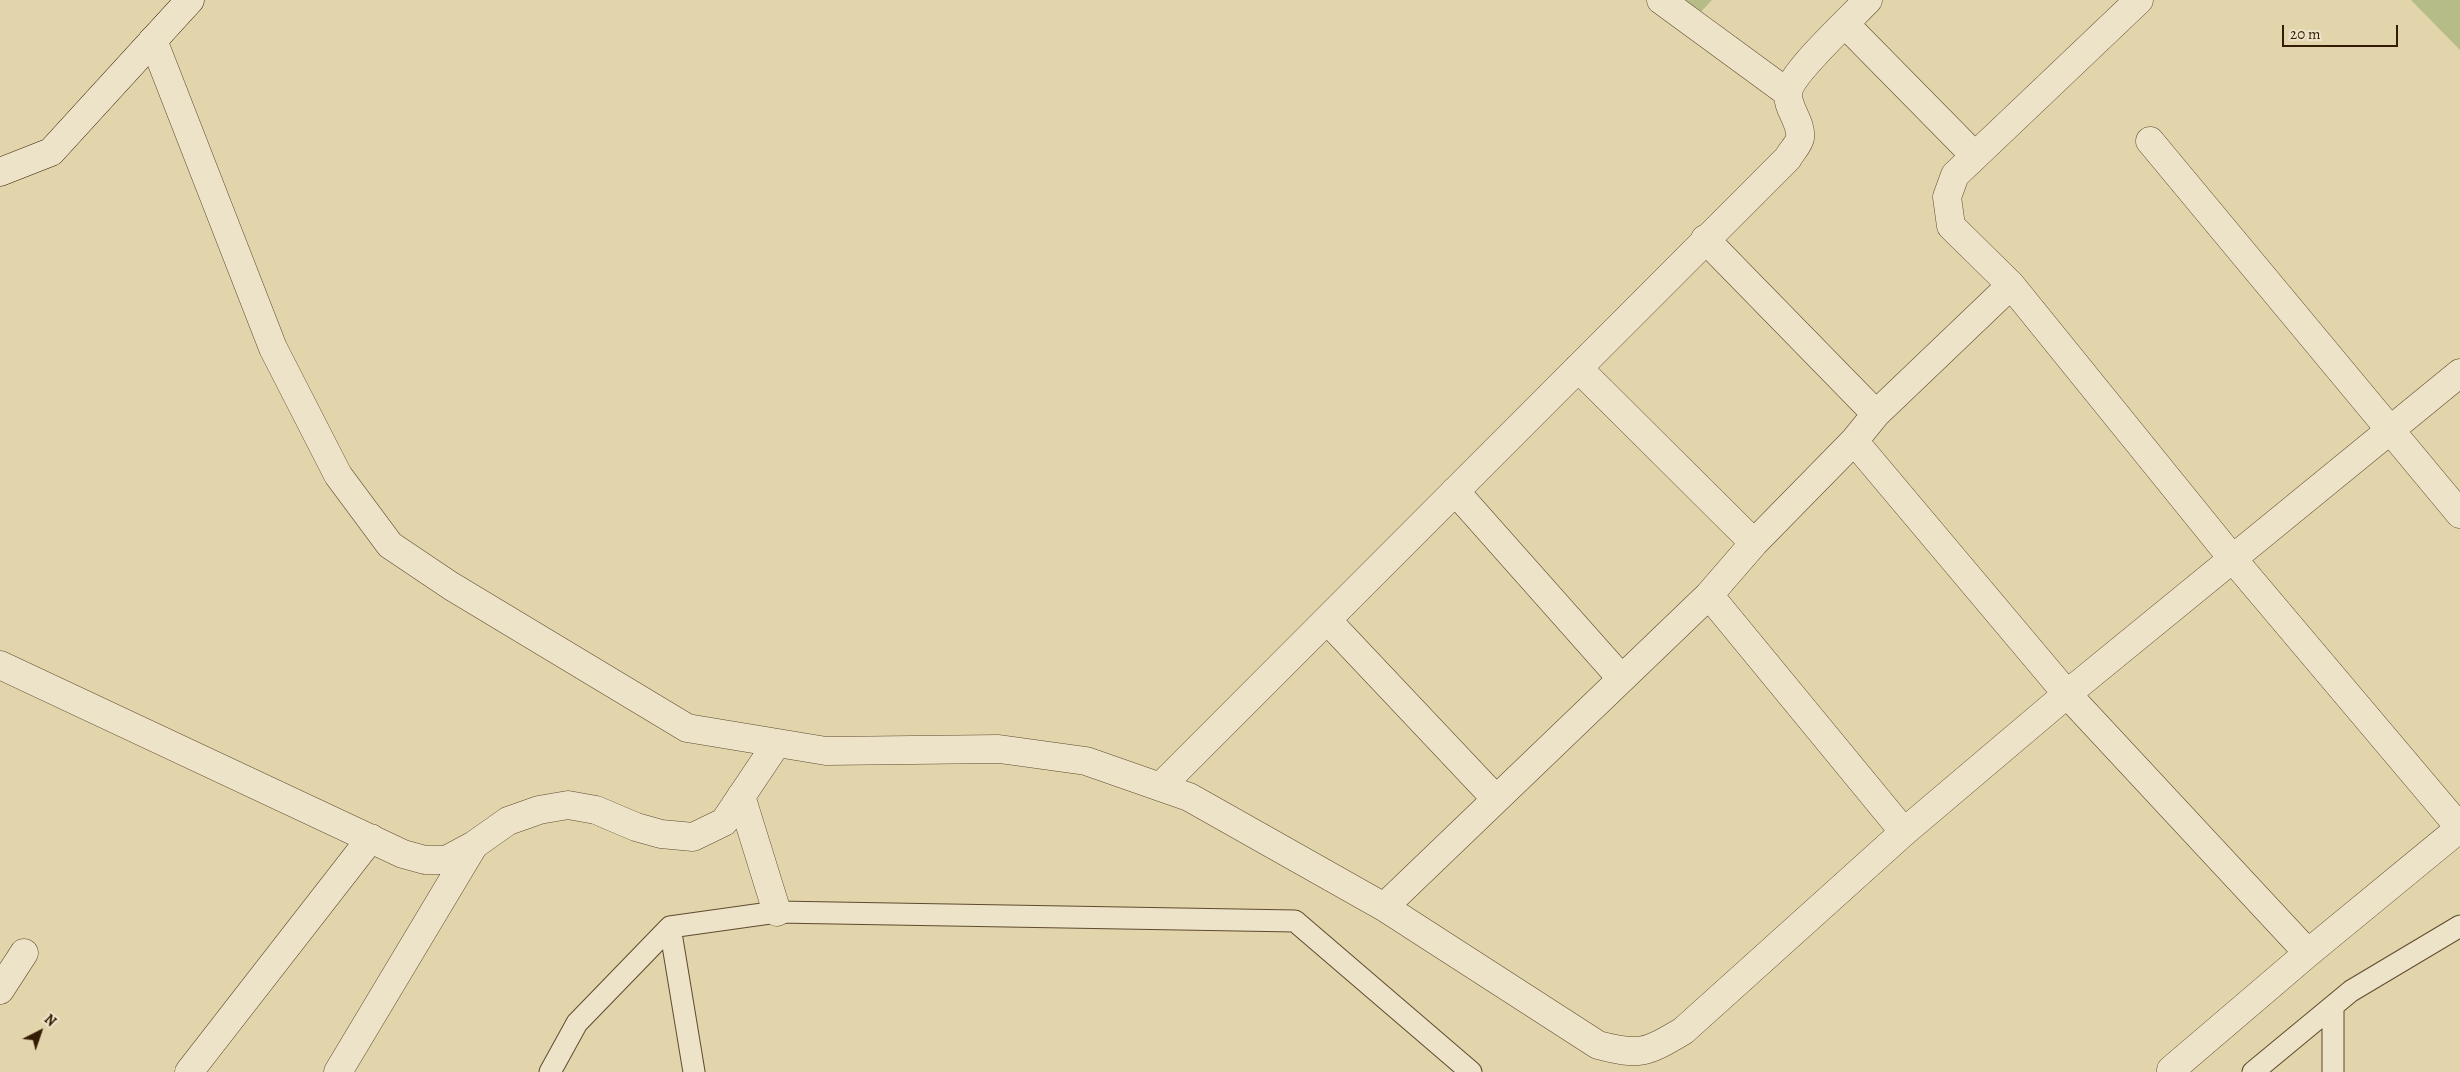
<!DOCTYPE html>
<html>
<head>
<meta charset="utf-8">
<style>
	body { margin:0 }
	#map { position:relative; width:2460px; height:1072px; overflow:hidden; background:#e2d4ab; font-family:Alegreya,serif }
	canvas { display:block }
	.north { position:absolute; left:15px; top:1007px; width:50px; height:50px; -webkit-text-stroke:4px #ece3c8; paint-order:stroke; rotate:41deg; font-size:14px; font-weight:700; line-height:20px; text-align:center; color:#351c04 }
	.north::after { content:''; display:block; margin:auto; width:18px; height:22px; background:#351c04; clip-path:polygon(50% 0,100% 100%,50% 72%,0 100%) }
	.scale { position:absolute; left:2282px; top:25px; width:116px; height:22px; box-sizing:border-box; border:2px solid #351c04; border-top:0; padding-left:6px; font-size:15px; line-height:18px; white-space:nowrap; color:#351c04; -webkit-text-stroke:4px #ece3c8; paint-order:stroke }
</style>
</head>
<body>
<div id="map">
<canvas width="2460" height="1072"></canvas>
<div class="north">N</div>
<div class="scale">20 m</div>
</div>
<script>
const ctx = document.querySelector('canvas').getContext('2d');
ctx.lineJoin = 'round';
function fill(path, color) {
  ctx.fillStyle = color;
  ctx.fill(path, 'evenodd');
}
function trace(path, color, width, dash) {
  ctx.strokeStyle = color;
  ctx.lineWidth = width;
  ctx.lineCap = dash ? 'butt' : 'round';
  ctx.setLineDash(dash || []);
  ctx.stroke(path);
}
fill(new Path2D(`
	M1675 0H1712L1697 16Z
	M2411 0H2460V50Z`), '#b5bc87');
const lane = new Path2D(`
	M670 927 694 1072
	M550 1072 577 1023 670 927 777 912 1295 921 1471 1072
	M2253 1072 2351 991 2460 926
	M2333 1072V1006`);
const street = new Path2D(`
	M1661 0 1788 93
	M2139 0 1955 175 1947 197 1951 226 2011 285 2232 558 2460 828
	M1845 24 1975 156
	M153 40 273 348 338 475 390 545 451 586 687 728 826 751 999 749 1086 761 1189 797 1384 907 1598 1045C1640 1056 1646 1053 1683 1031L1904 832 2067 694 2460 373
	M2150 141 2460 514
	M1705 239 1876 414
	M1578 368 1754 543
	M1854 441 2067 694 2308 953
	M1455 491 1621 678
	M1709 595 1904 832
	M1327 620 1496 799
	M0 665 403 854 425 860H446L474 845 508 821 539 810 568 805 596 810 636 827 661 834 693 837 724 822 777 743
	M1160 787 1788 158C1791 152 1799 144 1800 138 1802 122 1787 109 1788 93 1790 74 1852 17 1868 0
	M741 796 777 912
	M1384 907 1709 595 1754 543 1854 441 1876 414 2011 285
	M0 990 24 953
	M2171 1070 2308 953 2460 828
	M189 1072 371 838
	M338 1072 474 845`);
const secondary = new Path2D(`
	M0 172 51 152 190 0`);
trace(lane, '#604a2e', 23);
trace(street, '#604a2e', 29);
trace(secondary, '#351c04', 29);
trace(lane, '#ece3c8', 21);
trace(street, '#ece3c8', 28);
trace(secondary, '#ece3c8', 28);
</script>
</body>
</html>
